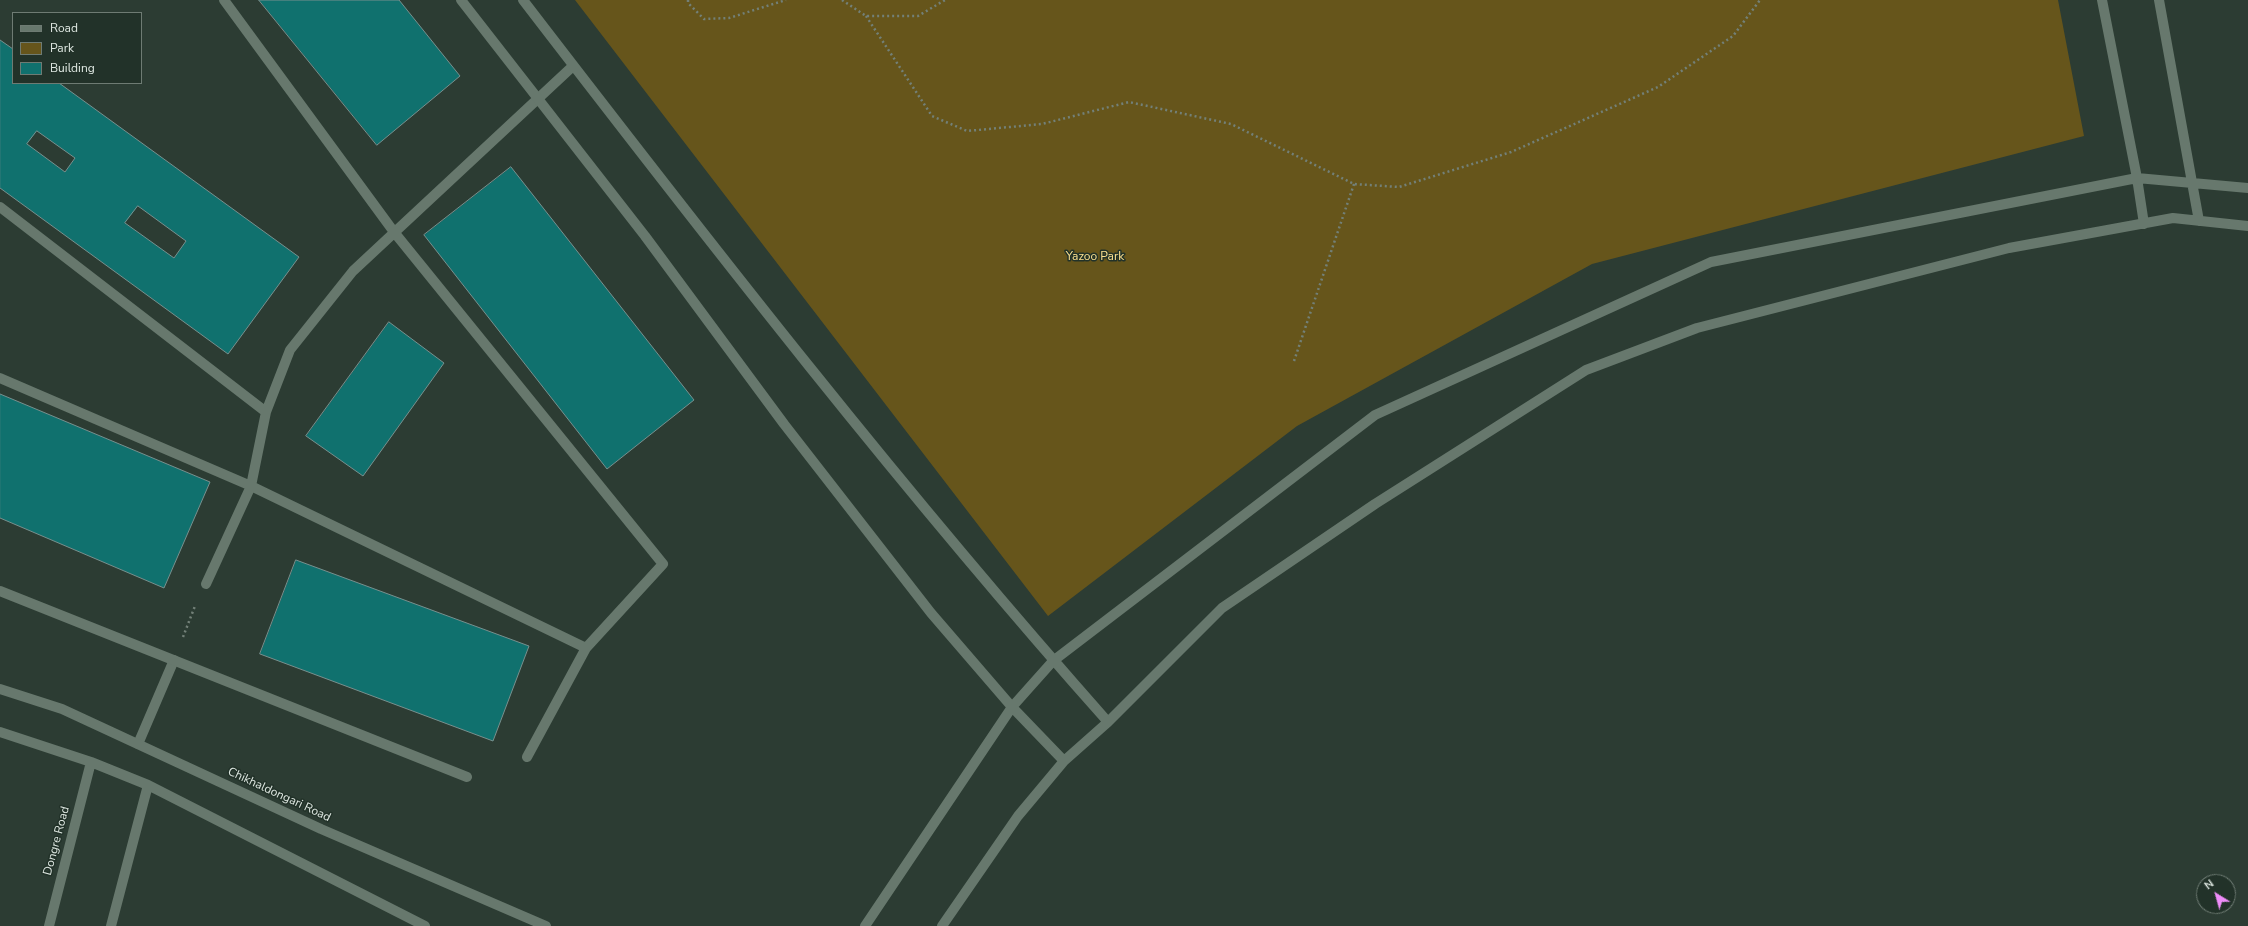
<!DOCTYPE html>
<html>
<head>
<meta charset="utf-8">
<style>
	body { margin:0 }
	#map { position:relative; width:2248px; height:926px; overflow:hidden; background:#2c3c33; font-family:"Nunito Sans",sans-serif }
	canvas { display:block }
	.legend { position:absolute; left:12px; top:12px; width:130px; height:72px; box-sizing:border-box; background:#223229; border:1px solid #6e7b73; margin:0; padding:5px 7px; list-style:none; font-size:12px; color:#dfe8e2 }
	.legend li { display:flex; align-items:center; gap:8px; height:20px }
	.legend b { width:20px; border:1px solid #6e7b73 }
	.north { position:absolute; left:2196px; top:874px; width:40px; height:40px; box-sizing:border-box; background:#223229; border:1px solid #6e7b73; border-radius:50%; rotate:323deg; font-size:11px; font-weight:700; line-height:16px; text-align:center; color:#dfe8e2 }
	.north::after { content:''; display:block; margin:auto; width:14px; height:18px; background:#ee8cf8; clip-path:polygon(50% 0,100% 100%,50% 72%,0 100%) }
</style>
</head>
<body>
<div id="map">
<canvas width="2248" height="926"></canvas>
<ul class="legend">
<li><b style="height:5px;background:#67786d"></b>Road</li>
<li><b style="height:11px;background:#66551b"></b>Park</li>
<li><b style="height:11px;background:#10716e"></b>Building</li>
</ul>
<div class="north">N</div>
</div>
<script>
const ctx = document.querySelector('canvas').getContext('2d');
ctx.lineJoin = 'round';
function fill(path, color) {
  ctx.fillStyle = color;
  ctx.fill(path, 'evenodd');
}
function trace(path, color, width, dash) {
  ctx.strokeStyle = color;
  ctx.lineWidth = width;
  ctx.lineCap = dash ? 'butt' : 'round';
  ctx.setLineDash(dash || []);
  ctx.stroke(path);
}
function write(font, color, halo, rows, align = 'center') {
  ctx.font = font + ' "Nunito Sans",sans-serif';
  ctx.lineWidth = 3;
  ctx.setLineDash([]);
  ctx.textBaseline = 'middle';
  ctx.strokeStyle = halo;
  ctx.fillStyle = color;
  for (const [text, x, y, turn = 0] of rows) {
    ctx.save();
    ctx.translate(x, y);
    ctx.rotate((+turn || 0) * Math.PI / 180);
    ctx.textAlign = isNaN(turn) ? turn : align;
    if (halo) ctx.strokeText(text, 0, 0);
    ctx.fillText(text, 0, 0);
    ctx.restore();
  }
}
fill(new Path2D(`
	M575 0H2058L2084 136 1592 264 1297 426 1048 616Z`), '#66551b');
const building = new Path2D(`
	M259 0H399L460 76 377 145Z
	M0 40 13 49V83H59L299 257 228 354 0 188ZM37 131 75 158 65 172 27 144ZM138 206 186 241 174 258 125 223Z
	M511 167 694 400 607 469 424 235Z
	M389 322 444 363 363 476 306 436Z
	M0 394 210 482 164 588 0 518Z
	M296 560 529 646 493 741 260 654Z`);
fill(building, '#10716e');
trace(building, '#78908e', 1);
trace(new Path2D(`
	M688 0V3L704 19 729 18 786 0
	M842 0 866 16H918L945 0
	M866 16 932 116 967 131 1042 124 1129 102 1231 124 1354 184 1399 187 1511 152 1658 87 1733 36 1760 0
	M1294 361 1354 184
	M183 637 195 606`), '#738078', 2.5, [2, 3]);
trace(new Path2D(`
	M0 207 266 412
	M0 378 251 486 586 648 663 564 394 232 224 0
	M206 584 251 486 266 412 290 350 353 271 573 66
	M138 744 174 660
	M527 757 586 648`), '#67786d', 10);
trace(new Path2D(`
	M0 591 467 777`), '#67786d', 10);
trace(new Path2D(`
	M461 0 645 236 784 424 931 613 1012 707 1064 761
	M523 0C712 246 902 490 1108 722
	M2102 0 2137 178 2144 224
	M2159 0 2199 221
	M0 689 62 709 321 829 546 926
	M0 732 91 762 148 785 425 926
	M49 926 91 762
	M111 926 148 785
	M865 926 1012 707 1053 661 1375 415 1711 262 2137 178 2248 188
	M942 926 1018 816 1064 761 1108 722 1222 608 1375 504 1586 370 1697 328 2009 248 2173 218 2248 226`), '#67786d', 10);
write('12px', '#fce18f', '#223229', [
	["Yazoo Park",1095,257]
]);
write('12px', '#dfe8e2', '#223229', [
	["Chikhaldongari Road",279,795,25],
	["Dongre Road",57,841,-75]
]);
</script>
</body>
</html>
